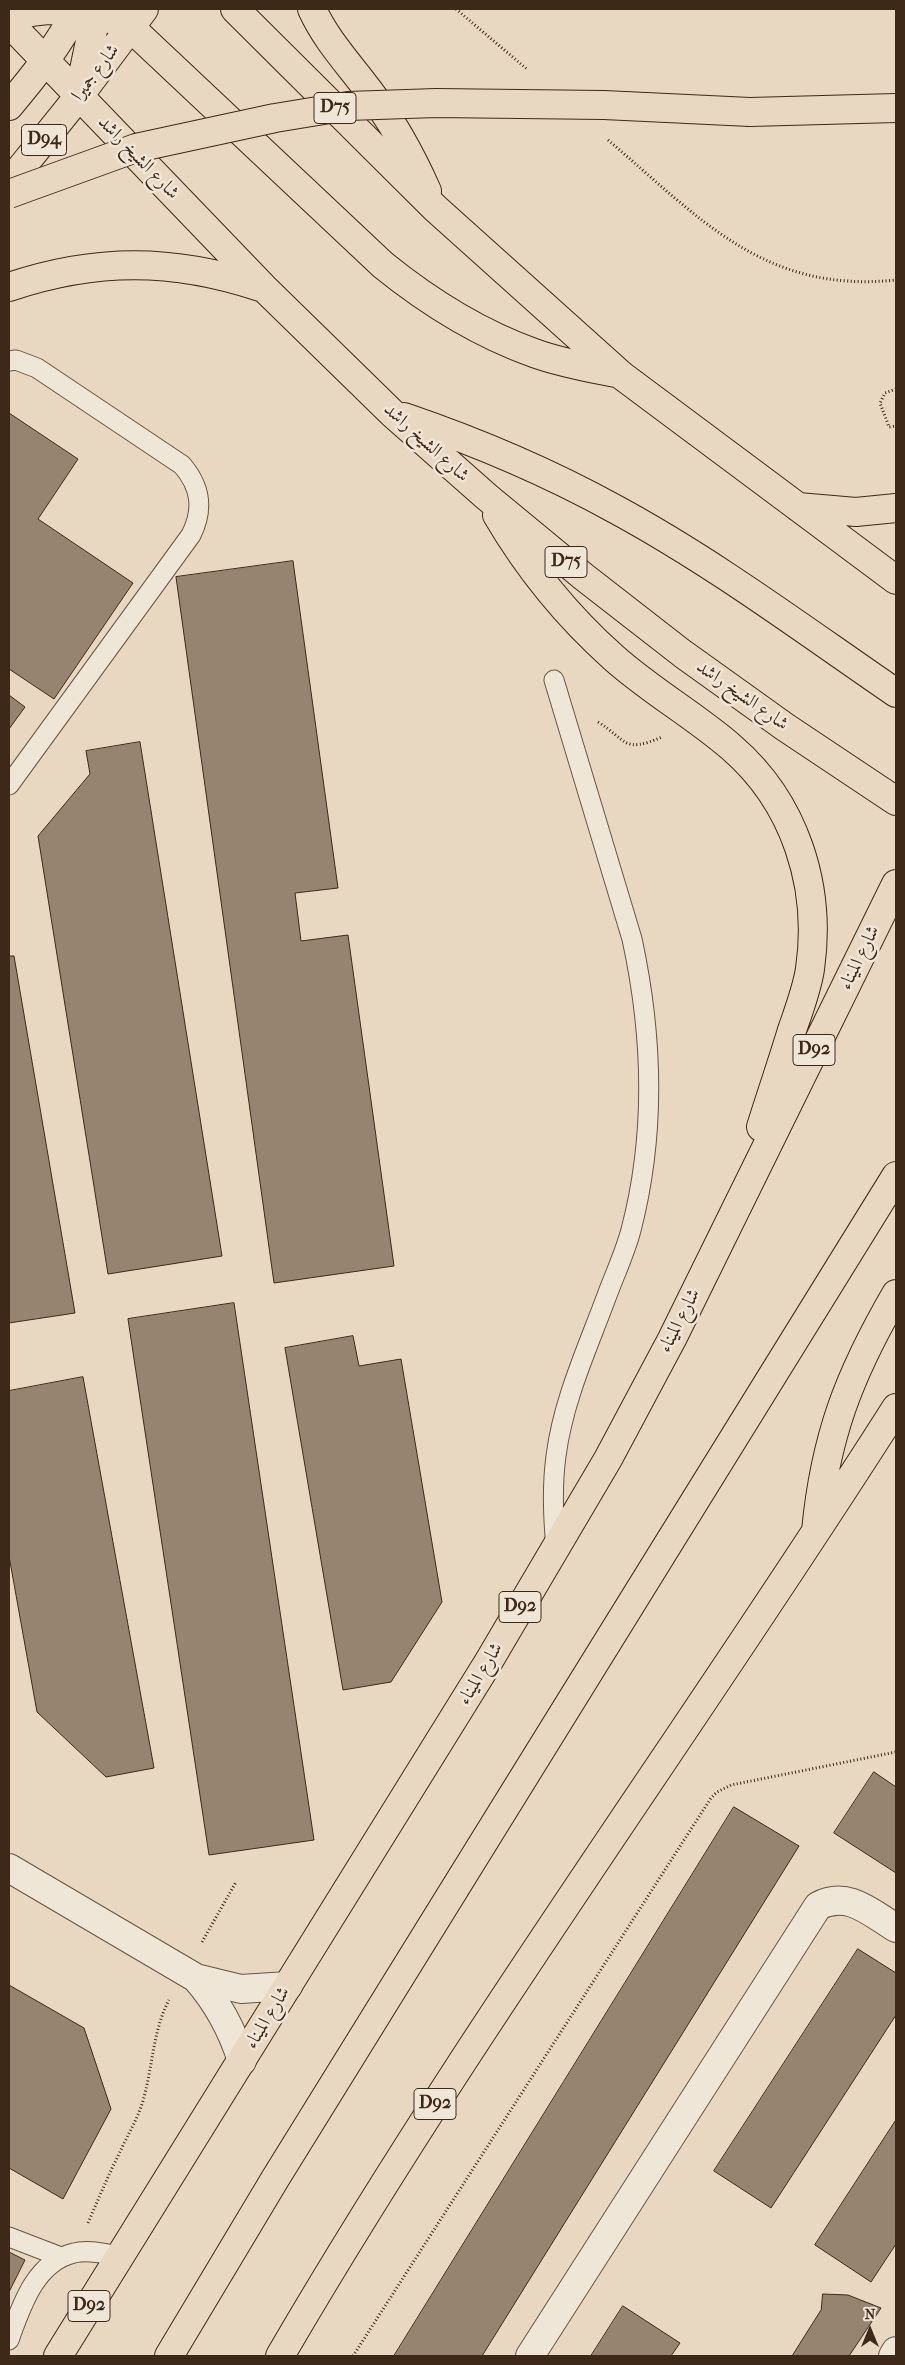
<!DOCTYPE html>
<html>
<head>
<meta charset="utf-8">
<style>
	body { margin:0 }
	#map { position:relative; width:905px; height:2365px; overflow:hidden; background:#e8d8c1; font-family:"IM FELL French Canon",serif }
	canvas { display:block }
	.frame { position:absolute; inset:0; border:10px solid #3e2918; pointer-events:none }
	.north { position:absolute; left:845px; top:2305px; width:50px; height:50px; -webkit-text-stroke:4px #f0e6d7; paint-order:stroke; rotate:0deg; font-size:14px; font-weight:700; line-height:20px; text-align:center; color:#3e2918 }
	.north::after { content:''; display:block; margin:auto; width:18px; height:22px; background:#3e2918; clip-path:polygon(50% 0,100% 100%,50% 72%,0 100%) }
</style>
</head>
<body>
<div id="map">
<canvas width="905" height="2365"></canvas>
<div class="frame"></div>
<div class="north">N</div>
</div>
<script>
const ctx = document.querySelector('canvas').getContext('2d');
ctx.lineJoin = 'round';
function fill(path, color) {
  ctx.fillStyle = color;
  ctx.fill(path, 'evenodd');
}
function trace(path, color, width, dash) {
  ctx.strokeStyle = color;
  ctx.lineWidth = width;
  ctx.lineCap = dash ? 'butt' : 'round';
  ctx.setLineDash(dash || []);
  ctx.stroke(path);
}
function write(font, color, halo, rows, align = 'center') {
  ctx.font = font + ' "IM FELL French Canon",Amiri,serif';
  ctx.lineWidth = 5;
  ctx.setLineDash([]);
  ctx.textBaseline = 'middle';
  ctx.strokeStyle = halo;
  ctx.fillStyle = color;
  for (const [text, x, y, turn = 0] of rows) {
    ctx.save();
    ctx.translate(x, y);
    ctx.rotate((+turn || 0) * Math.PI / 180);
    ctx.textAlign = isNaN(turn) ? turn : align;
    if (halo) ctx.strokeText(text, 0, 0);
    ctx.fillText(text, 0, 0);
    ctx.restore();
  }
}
const building = new Path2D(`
	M9 413 78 459 38 519 133 583 54 699 9 669Z
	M293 561 338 888 295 893 301 941 348 935 394 1266 274 1283 176 577Z
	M9 695 25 707 9 729Z
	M140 742 222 1256 108 1274 38 836 90 774 86 751Z
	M9 956H14L75 1313 9 1323Z
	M234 1303 314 1840 209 1855 128 1319Z
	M353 1336 359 1366 401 1359 442 1602 391 1682 343 1690 285 1348Z
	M83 1377 154 1768 106 1777 37 1712 9 1556V1391Z
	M874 1772 896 1787V1873L834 1833Z
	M734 1807 799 1846 482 2356H394Z
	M858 1949 896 1973V2015L771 2208 714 2171Z
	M9 1985 84 2028 111 2109 63 2199 9 2168Z
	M896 2120V2244L871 2282 815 2245Z
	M9 2252 25 2260 9 2292Z
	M823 2294 848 2295 881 2308 849 2356H792L821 2310Z
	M623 2306 680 2343 671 2356H591Z`);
fill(building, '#968470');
trace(building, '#3e2918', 1);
const service = new Path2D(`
	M9 361 16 360 37 368 182 465C201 487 204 509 191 535L9 785
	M554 680 632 939C653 1036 656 1134 631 1230 625 1253 614 1276 606 1298 587 1349 563 1401 556 1456 552 1486 553 1517 556 1547
	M9 2237 61 2257
	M9 2340C21 2307 35 2262 74 2253 88 2249 106 2254 120 2256`);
const minor = new Path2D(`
	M9 1868 196 1978C218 2003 232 2029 242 2061
	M196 1978 241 1989 288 1986
	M530 2356 818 1906C848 1890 871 1913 896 1928
	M893 2356 896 2351`);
const primary = new Path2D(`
	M235 9 435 208 621 375 896 580
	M312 9C326 40 349 64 369 91 393 122 411 155 427 191
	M9 17C52 5 90 8 130 27L383 265C430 303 478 333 534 353 561 363 591 368 620 374
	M9 23 264 288 393 414 487 497 584 577 683 654 785 727 896 801
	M80 89 90 41 99 9
	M9 106C35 75 59 45 77 9
	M750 112 896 108
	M9 183 79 96 144 9
	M9 287C95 258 173 258 260 287
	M404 417C477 442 548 472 615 509 713 562 804 630 896 693
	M798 507 856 512 896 508
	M497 515C528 568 568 617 614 658 651 691 694 715 731 747 795 802 822 886 810 969 807 989 799 1010 792 1030 782 1063 771 1095 761 1127
	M816 1531C825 1437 849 1375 896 1294
	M58 2356 486 1666 608 1459 672 1339 896 884
	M169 2356 275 2179 896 1176
	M280 2356C470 2030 694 1726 896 1408`);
trace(service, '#685542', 21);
trace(minor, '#685542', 30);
trace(primary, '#3e2918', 30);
trace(new Path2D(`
	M456 9 528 70
	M608 140C700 218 764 294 896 280
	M896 389 885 393 880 403 889 427 896 426
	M598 722C627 740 623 754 662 737
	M202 1942 236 1882
	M88 2223C98 2200 107 2178 118 2156 126 2138 136 2122 142 2104 153 2069 152 2032 169 2000
	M353 2356 711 1798 717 1792 731 1785 896 1752`), '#3e2918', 3, [1, 2.5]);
trace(service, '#f0e6d7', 19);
trace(minor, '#f0e6d7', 28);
trace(primary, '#e8d8c1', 28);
const primaryBridge = new Path2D(`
	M9 194 136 148 275 118 348 106 436 103 604 105 750 112`);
trace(primaryBridge, '#3e2918', 30, []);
trace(primaryBridge, '#e8d8c1', 28);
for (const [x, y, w] of [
	[335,108,42],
	[44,140,45],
	[566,562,42],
	[814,1050,42],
	[520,1607,42],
	[435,2104,42],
	[89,2306,42]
]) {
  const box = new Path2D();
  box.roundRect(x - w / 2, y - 15.5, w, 31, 4);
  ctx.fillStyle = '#f0e6d7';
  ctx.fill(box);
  trace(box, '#3e2918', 1);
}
write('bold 18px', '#3e2918', null, [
	["D75",335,108],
	["D94",44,140],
	["D75",566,562],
	["D92",814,1050],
	["D92",520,1607],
	["D92",435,2104],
	["D92",89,2306]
]);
write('19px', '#3e2918', '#f0e6d7', [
	["شارع جميرا",96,73,-53],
	["شارع الشيخ راشد",138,158,46],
	["شارع الشيخ راشد",426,443,42],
	["شارع الشيخ راشد",742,696,35],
	["شارع الميناء",860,958,-64],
	["شارع الميناء",680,1321,-63],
	["شارع الميناء",481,1674,-59],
	["شارع الميناء",268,2018,-59]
]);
</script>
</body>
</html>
